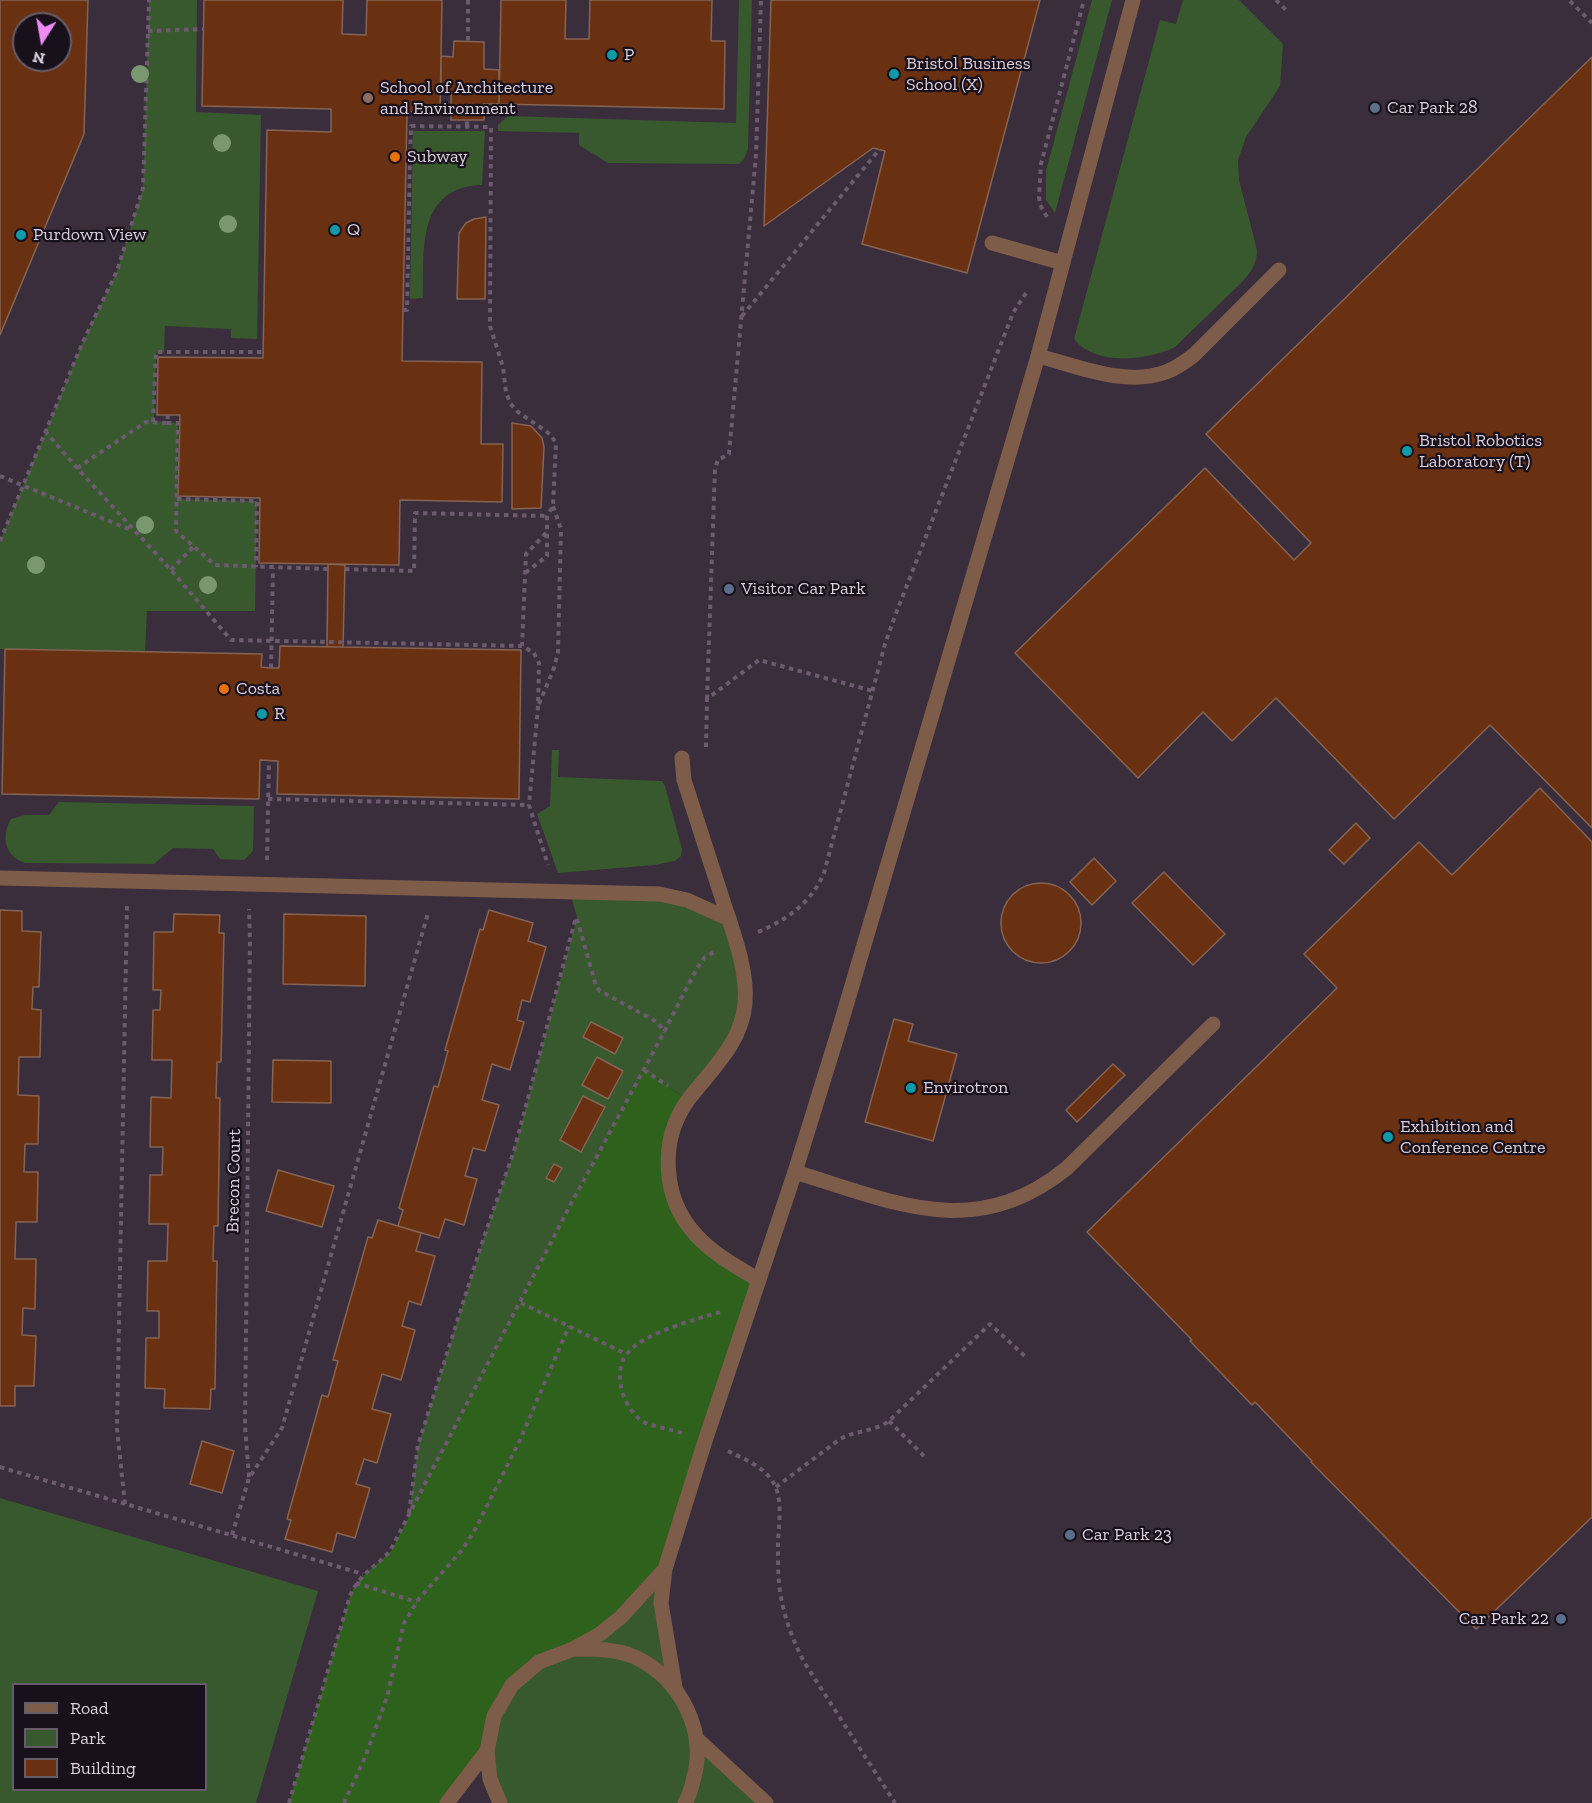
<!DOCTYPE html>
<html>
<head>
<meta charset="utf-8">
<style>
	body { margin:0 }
	#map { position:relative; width:1592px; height:1803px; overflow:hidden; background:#36223a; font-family:"Zilla Slab",serif }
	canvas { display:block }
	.legend { position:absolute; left:12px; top:1683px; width:195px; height:108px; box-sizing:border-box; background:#18101a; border:2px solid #665c68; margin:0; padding:8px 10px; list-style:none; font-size:18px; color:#dccfde }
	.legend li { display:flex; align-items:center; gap:12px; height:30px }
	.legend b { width:30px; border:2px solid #665c68 }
	.north { position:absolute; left:12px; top:12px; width:60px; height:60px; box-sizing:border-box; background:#18101a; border:2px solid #665c68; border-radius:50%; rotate:191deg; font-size:16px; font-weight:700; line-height:24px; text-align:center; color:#dccfde }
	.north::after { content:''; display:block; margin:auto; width:21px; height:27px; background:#f08bf6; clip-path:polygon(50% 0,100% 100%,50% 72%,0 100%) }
</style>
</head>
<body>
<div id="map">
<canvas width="1592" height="1803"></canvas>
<ul class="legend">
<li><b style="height:8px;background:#7d5c4a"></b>Road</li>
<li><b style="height:16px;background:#38582e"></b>Park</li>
<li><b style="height:16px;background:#693112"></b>Building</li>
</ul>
<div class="north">N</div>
</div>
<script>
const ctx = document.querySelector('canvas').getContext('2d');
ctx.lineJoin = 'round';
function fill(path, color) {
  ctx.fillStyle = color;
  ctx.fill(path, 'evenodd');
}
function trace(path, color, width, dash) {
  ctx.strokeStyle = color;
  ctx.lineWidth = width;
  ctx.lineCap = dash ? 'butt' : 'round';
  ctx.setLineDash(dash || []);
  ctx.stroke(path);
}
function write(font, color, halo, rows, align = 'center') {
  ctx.font = font + ' "Zilla Slab",serif';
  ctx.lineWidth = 4.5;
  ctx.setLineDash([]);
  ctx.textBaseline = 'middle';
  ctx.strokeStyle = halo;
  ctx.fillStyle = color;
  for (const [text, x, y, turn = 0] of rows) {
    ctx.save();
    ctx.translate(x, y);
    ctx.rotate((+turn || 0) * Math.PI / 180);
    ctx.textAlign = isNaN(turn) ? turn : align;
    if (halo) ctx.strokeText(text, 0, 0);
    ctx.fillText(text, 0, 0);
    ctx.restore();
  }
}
fill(new Path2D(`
	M0 0H1592V1803H0ZM24 24H60V60H24ZM14 1684H206V1790H14Z`), '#3a2d3c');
fill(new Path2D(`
	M149 0H197L196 112 261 115 257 339 231 338V329L165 326 164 352 156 353 154 421 178 423 177 499 257 501 255 611H147L145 652 0 649V541L82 344 117 271 143 188Z
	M739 0H752L748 149 744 159 739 164 608 163 579 145V133L498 131V125L508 116 736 123Z
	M1092 0H1112L1055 213 1046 200V171Z
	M1183 0H1239L1283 44 1280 86 1246 137 1238 160 1239 180 1257 250C1257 264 1251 272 1242 282L1175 347C1147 361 1095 366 1074 339L1160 20 1176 24Z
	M413 131H485L482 185C416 187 424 251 423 298L410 299Z
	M552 750H559L558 777 662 781 665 786 682 849 681 856 675 861 655 865 558 873 537 814 550 806Z
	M59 802 254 806 253 851 244 860 220 859 213 849 173 848 154 864 25 863C4 856 1 836 11 819L25 815H49Z
	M570 892 659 894 729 919 742 1019 688 1100 644 1070 571 1204 409 1516 418 1445 482 1243 514 1151 577 917Z
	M0 1498 318 1591 256 1803H0ZM14 1684H206V1790H14Z
	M665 1569 675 1687 697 1739 766 1803H500L490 1779 494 1716 512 1685Z`), '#38582e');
fill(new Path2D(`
	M644 1070 688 1100 670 1144 685 1221 759 1280 665 1569 640 1598 512 1685 487 1751 447 1803H289L350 1596C360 1573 375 1568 391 1551L571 1204Z`), '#2e611c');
const building = new Path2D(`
	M0 0H88L84 134 0 335ZM24 24H60V60H24Z
	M204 0H343L342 34 366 35 367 0H442L440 112H407L402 361 482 362 481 444H503L502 502 400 500 399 565 259 563 260 498 178 496 180 415H157L158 357 263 358 267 130 331 132V109L202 106Z
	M501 0H566L565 39H589L590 0H712L711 41H725L724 109 499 104Z
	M771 0H1040L967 273 862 244 885 151 873 148 764 226Z
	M454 41 484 42V69L499 70V104H484V120H451V92H441V56L453 57Z
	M1592 57V828L1490 725 1394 819 1276 698 1232 741 1203 712 1138 778 1015 653 1205 468 1294 560 1311 543 1206 434Z
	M486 217 485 299H457L459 233 466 223 474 219Z
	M512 423 531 426 542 438 544 447 541 508 512 509Z
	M328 564 345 565 343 647H327Z
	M280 646 521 650 519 799 277 794 278 761 260 760 259 799 2 794 5 649 262 654 261 667 271 668H279Z
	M1540 788 1592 842V1517L1476 1629 1311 1462 1312 1461 1255 1402 1252 1405 1190 1341 1192 1340 1087 1232 1337 988 1304 954 1419 842 1452 875Z
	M1356 823 1370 838 1344 864 1329 850Z
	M1094 858 1116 881 1092 905 1070 882Z
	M1164 872 1225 934 1193 965 1132 903Z
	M1001 923a40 40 0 1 1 80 0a40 40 0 1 1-80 0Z
	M0 910 22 911V931L41 932 39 987H33L32 1009 41 1010 40 1057H19L18 1095 39 1096 38 1144H25L24 1172H38L37 1222H16L15 1259H36L35 1309 23 1308 22 1335 36 1336 34 1386H15V1406H0Z
	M489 910 533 923 528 941 546 947 530 1002 522 1000 517 1020 524 1022 510 1070 492 1064 482 1100 499 1105 485 1151 473 1148 465 1176 477 1179 464 1225 445 1219 439 1238 398 1226 403 1210 399 1208 434 1086 438 1087 448 1051 445 1050 480 929 483 930Z
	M174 914 220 915 219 933H224L221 1062H217L216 1098H220L218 1226H214L213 1261H217L215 1389H211L210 1409 164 1408 165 1389 145 1388 146 1338H159V1311H147L148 1261H167L168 1224H149L150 1175H162L163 1147H150L151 1097 171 1098 172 1060H152L153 1010H160L161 990H153L154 932H173Z
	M284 914 366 916 365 986 283 984Z
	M894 1019 913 1024 908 1041 957 1054 933 1141 865 1122Z
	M591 1022 623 1038 615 1054 583 1037Z
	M597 1057 623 1071 608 1099 582 1085Z
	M273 1060 331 1061V1103L272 1102Z
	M1113 1064 1125 1075 1077 1122 1066 1110Z
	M583 1096 605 1107 581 1152 560 1140Z
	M554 1164 562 1168 554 1182 546 1178Z
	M278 1170 334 1186 322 1227 266 1211Z
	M378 1220 421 1233 416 1251 435 1256 421 1305 409 1301 402 1326 415 1330 401 1380 382 1374 372 1409 391 1414 377 1463 364 1459 356 1484 370 1488 355 1538 337 1533 332 1552 285 1539 291 1520 287 1519 322 1395 328 1397 338 1361 333 1360 368 1237 372 1238Z
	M202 1441 234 1451 222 1493 190 1484Z`);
fill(building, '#693112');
trace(building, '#856454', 1.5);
trace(new Path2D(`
	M468 0V41
	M1276 0 1288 12
	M1570 1 1592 23
	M148 31 204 29
	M467 126V120
	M406 158H410L411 126 491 127 490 326 503 367 506 392 510 403 518 412 550 434 556 443 553 506 547 516V556L525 573
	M1047 217 1040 205 1039 197 1041 164 1084 0
	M403 310H407L410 158
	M742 316 879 150
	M153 422 156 352H263
	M167 423H178L176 531 215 565 328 569
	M45 431 77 468 171 570 231 640 522 646
	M77 468 146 422 167 423 168 415
	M0 476 131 530
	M177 499 257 501 256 567
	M546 533 526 554 522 646 534 653 539 663 538 707 529 805 548 865
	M0 541 82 344 117 271 143 188 149 0
	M345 569 414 571 415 513 547 516
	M171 570 194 546
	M271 668 273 568
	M707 699 715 468 718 460 729 454 756 155 761 0
	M539 704 554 668 558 652 561 529 553 506
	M706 747 707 699 759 660 873 691
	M268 799 529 805
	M267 860 269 761
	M577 919 596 986 600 991 657 1022 661 1027 663 1033
	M758 932C788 919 811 903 824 873L885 644 895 616 1013 313 1026 293
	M644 1070 668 1086
	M521 1303 626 1354
	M889 1421 926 1458
	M682 1433C669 1428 654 1428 642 1421 632 1414 623 1399 621 1386 619 1376 619 1365 626 1355 640 1334 696 1319 721 1312
	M728 1451C744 1459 763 1466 773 1482 784 1500 778 1526 778 1546 778 1558 778 1571 779 1583 782 1611 791 1637 804 1662L895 1803
	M0 1467 363 1574
	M249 1477 245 1426 250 940 249 909
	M776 1487 840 1439C856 1430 874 1432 889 1421L990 1324 1028 1359
	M125 1504 117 1429 127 905
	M409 1513 418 1445 482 1243 514 1151 576 917
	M232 1535 249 1478 282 1428 428 913
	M356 1583 417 1602
	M289 1803 350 1596C360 1573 375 1568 390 1551L571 1204 663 1034 696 970 704 958 714 952
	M344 1803 366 1755 387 1697 404 1623 418 1600 462 1550 476 1528 520 1440 569 1326`), '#6c5a6f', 4, [4.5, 4.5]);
trace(new Path2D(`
	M992 243 1063 263
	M1038 356C1078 366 1125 387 1166 372 1177 368 1185 362 1194 355L1279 270
	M682 758 684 780C697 820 710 861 723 901 733 932 748 971 745 1003 742 1043 711 1070 688 1100 659 1140 662 1199 696 1235 713 1254 737 1267 759 1280
	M795 1172C894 1202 975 1243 1067 1168L1213 1024`), '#7d5c4a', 15);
trace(new Path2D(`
	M0 878 659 894 687 900 729 919
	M576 1649C595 1649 617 1649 635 1657 681 1679 708 1732 693 1781 691 1789 689 1797 685 1803
	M675 1687 661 1603 665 1569 705 1441 795 1172 838 1033 1038 356 1133 0
	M697 1739 766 1803
	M447 1803 487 1751
	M500 1803 490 1779 487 1751 494 1716 512 1685 539 1662 573 1649 600 1634 621 1617 665 1569`), '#7d5c4a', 15);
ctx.fillStyle = '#79986f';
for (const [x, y] of [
	[140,74],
	[222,143],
	[228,224],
	[145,525],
	[36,565],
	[208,585]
]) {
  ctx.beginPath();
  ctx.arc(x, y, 9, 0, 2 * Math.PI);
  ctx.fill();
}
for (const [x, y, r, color] of [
	[612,55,6,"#0f9aa8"],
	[894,74,6,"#0f9aa8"],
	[368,98,6,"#8d6e63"],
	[1375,108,6,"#5c6f8a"],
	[395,157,6,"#e8710a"],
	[335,230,6,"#0f9aa8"],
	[21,235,6,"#0f9aa8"],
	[1407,451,6,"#0f9aa8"],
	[729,589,6,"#5c6f8a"],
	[224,689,6,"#e8710a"],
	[262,714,6,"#0f9aa8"],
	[911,1088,6,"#0f9aa8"],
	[1388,1137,6,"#0f9aa8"],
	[1070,1535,6,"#5c6f8a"],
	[1561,1619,6,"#5c6f8a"]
]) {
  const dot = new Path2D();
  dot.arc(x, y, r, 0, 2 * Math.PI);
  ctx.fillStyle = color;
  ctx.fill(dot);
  trace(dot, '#18101a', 2);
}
write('18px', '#dccfde', '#18101a', [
	["P",624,55],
	["Bristol Business",906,64],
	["School (X)",906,85],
	["School of Architecture",380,88],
	["and Environment",380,109],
	["Car Park 28",1387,108],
	["Subway",407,157],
	["Q",347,230],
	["Purdown View",33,235],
	["Bristol Robotics",1419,441],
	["Laboratory (T)",1419,462],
	["Visitor Car Park",741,589],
	["Costa",236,689],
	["R",274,714],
	["Envirotron",923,1088],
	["Exhibition and",1400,1127],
	["Conference Centre",1400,1148],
	["Car Park 23",1082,1535],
	["Car Park 22",1549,1619,"right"]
], 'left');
write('18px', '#dccfde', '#18101a', [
	["Brecon Court",234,1181,-89]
]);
</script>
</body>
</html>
